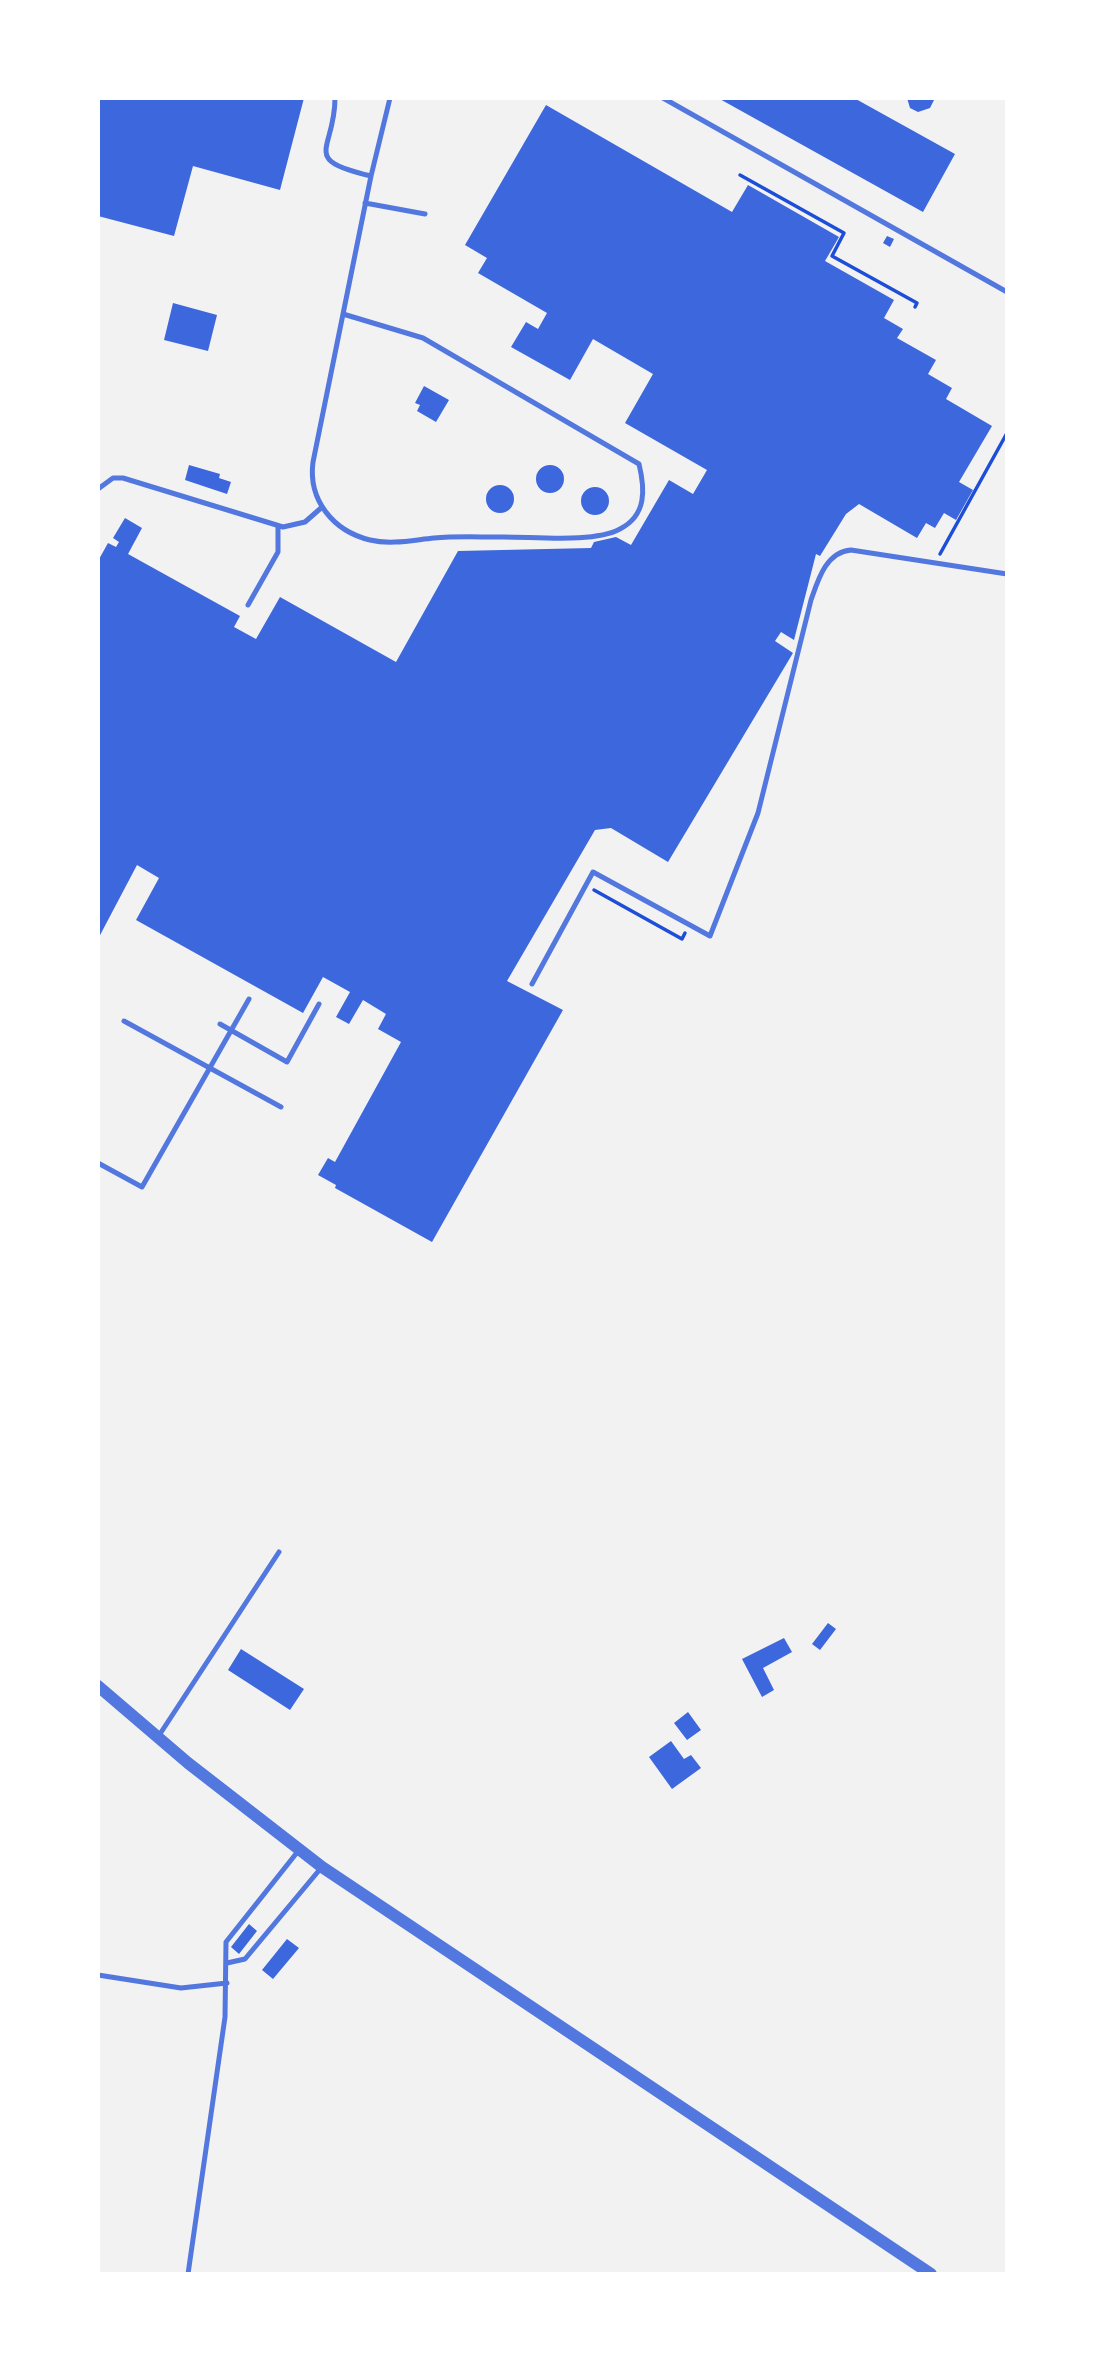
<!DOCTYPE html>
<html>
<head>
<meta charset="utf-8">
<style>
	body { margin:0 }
	#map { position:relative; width:1105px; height:2372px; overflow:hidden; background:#f2f2f2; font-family:"Times New Roman",serif }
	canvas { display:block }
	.frame { position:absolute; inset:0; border:100px solid #fff; pointer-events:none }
</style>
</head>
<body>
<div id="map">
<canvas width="1105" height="2372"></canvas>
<div class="frame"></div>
</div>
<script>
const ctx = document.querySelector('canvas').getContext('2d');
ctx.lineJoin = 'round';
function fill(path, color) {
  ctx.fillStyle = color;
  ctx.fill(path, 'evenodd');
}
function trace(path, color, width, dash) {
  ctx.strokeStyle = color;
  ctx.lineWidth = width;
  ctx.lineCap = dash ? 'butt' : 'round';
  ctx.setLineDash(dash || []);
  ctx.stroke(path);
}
fill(new Path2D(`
	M98 98H304L280 190 193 166 174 236 98 216Z
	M718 98H854L955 154 923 212Z
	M907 98H934V100L930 108 918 112 910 108Z
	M546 105 732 212 748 185 839 237 825 261 894 300 884 318 903 329 897 338 936 360 928 374 952 388 946 399 992 426 959 482 973 490 956 520 944 513 935 528 926 523 917 538 859 504 846 514 820 556 816 554 794 640 781 632 775 641 793 653 668 862 611 828 595 830 507 981 563 1010 432 1242 335 1188 336 1185 318 1175 328 1158 335 1162 401 1042 378 1029 386 1014 363 1000 349 1024 336 1017 350 992 323 977 303 1013 136 920 159 878 137 865 98 939V561L108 543 116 547 119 542 113 538 125 518 142 528 128 554 240 616 234 627 256 639 280 597 396 662 458 551 591 548 594 542 616 537 631 545 669 480 693 494 707 470 625 423 653 374 593 339 570 380 511 347 526 322 538 329 547 313 478 273 487 258 465 245Z
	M887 236 894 239 890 247 883 243Z
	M173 303 217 315 208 351 164 340Z
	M424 386 449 400 436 422 417 411 420 405 415 403Z
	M189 465 220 474 219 478 231 482 227 494 185 480Z
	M536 479a14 14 0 1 1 28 0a14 14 0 1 1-28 0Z
	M486 499a14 14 0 1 1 28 0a14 14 0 1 1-28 0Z
	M581 501a14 14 0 1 1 28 0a14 14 0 1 1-28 0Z
	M828 1623 836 1629 820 1650 812 1644Z
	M784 1638 792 1652 763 1668 774 1690 762 1697 742 1659Z
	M241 1649 304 1689 290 1710 228 1670Z
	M688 1712 701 1730 687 1740 674 1723Z
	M671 1741 684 1759 691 1755 701 1768 672 1789 649 1757Z
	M249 1924 257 1931 239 1954 231 1947Z
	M287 1939 299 1948 273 1979 262 1970Z`), '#3d67dc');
trace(new Path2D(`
	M740 175 844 233 832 256 917 303 915 307
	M940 554 1007 433
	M594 890 682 939 685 933`), '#1d4ed8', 3.5);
trace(new Path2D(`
	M335 98C335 151 299 159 371 176
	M663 98 1007 292
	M365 203 425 214
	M343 314 423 338 639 464C645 489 647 515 620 529 592 544 530 536 498 537 477 537 455 536 434 538 413 540 391 545 370 540 333 531 308 500 313 462L371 176 390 98
	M98 489 113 478H123L283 527 305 522 321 508
	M248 605 278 552V527
	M532 984 593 872 710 936 758 813 811 600C818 580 826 552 851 550L1007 574
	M124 1021 281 1107
	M220 1024 287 1062 319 1004
	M98 1163 142 1187 249 999
	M158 1737 279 1552
	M227 1963 245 1959 321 1868
	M98 1975 181 1988 227 1983
	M188 2274 225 2017 226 1942 299 1850`), '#5277de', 5);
trace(new Path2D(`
	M98 1686 188 1763 322 1867 931 2274`), '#5277de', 12);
</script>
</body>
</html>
